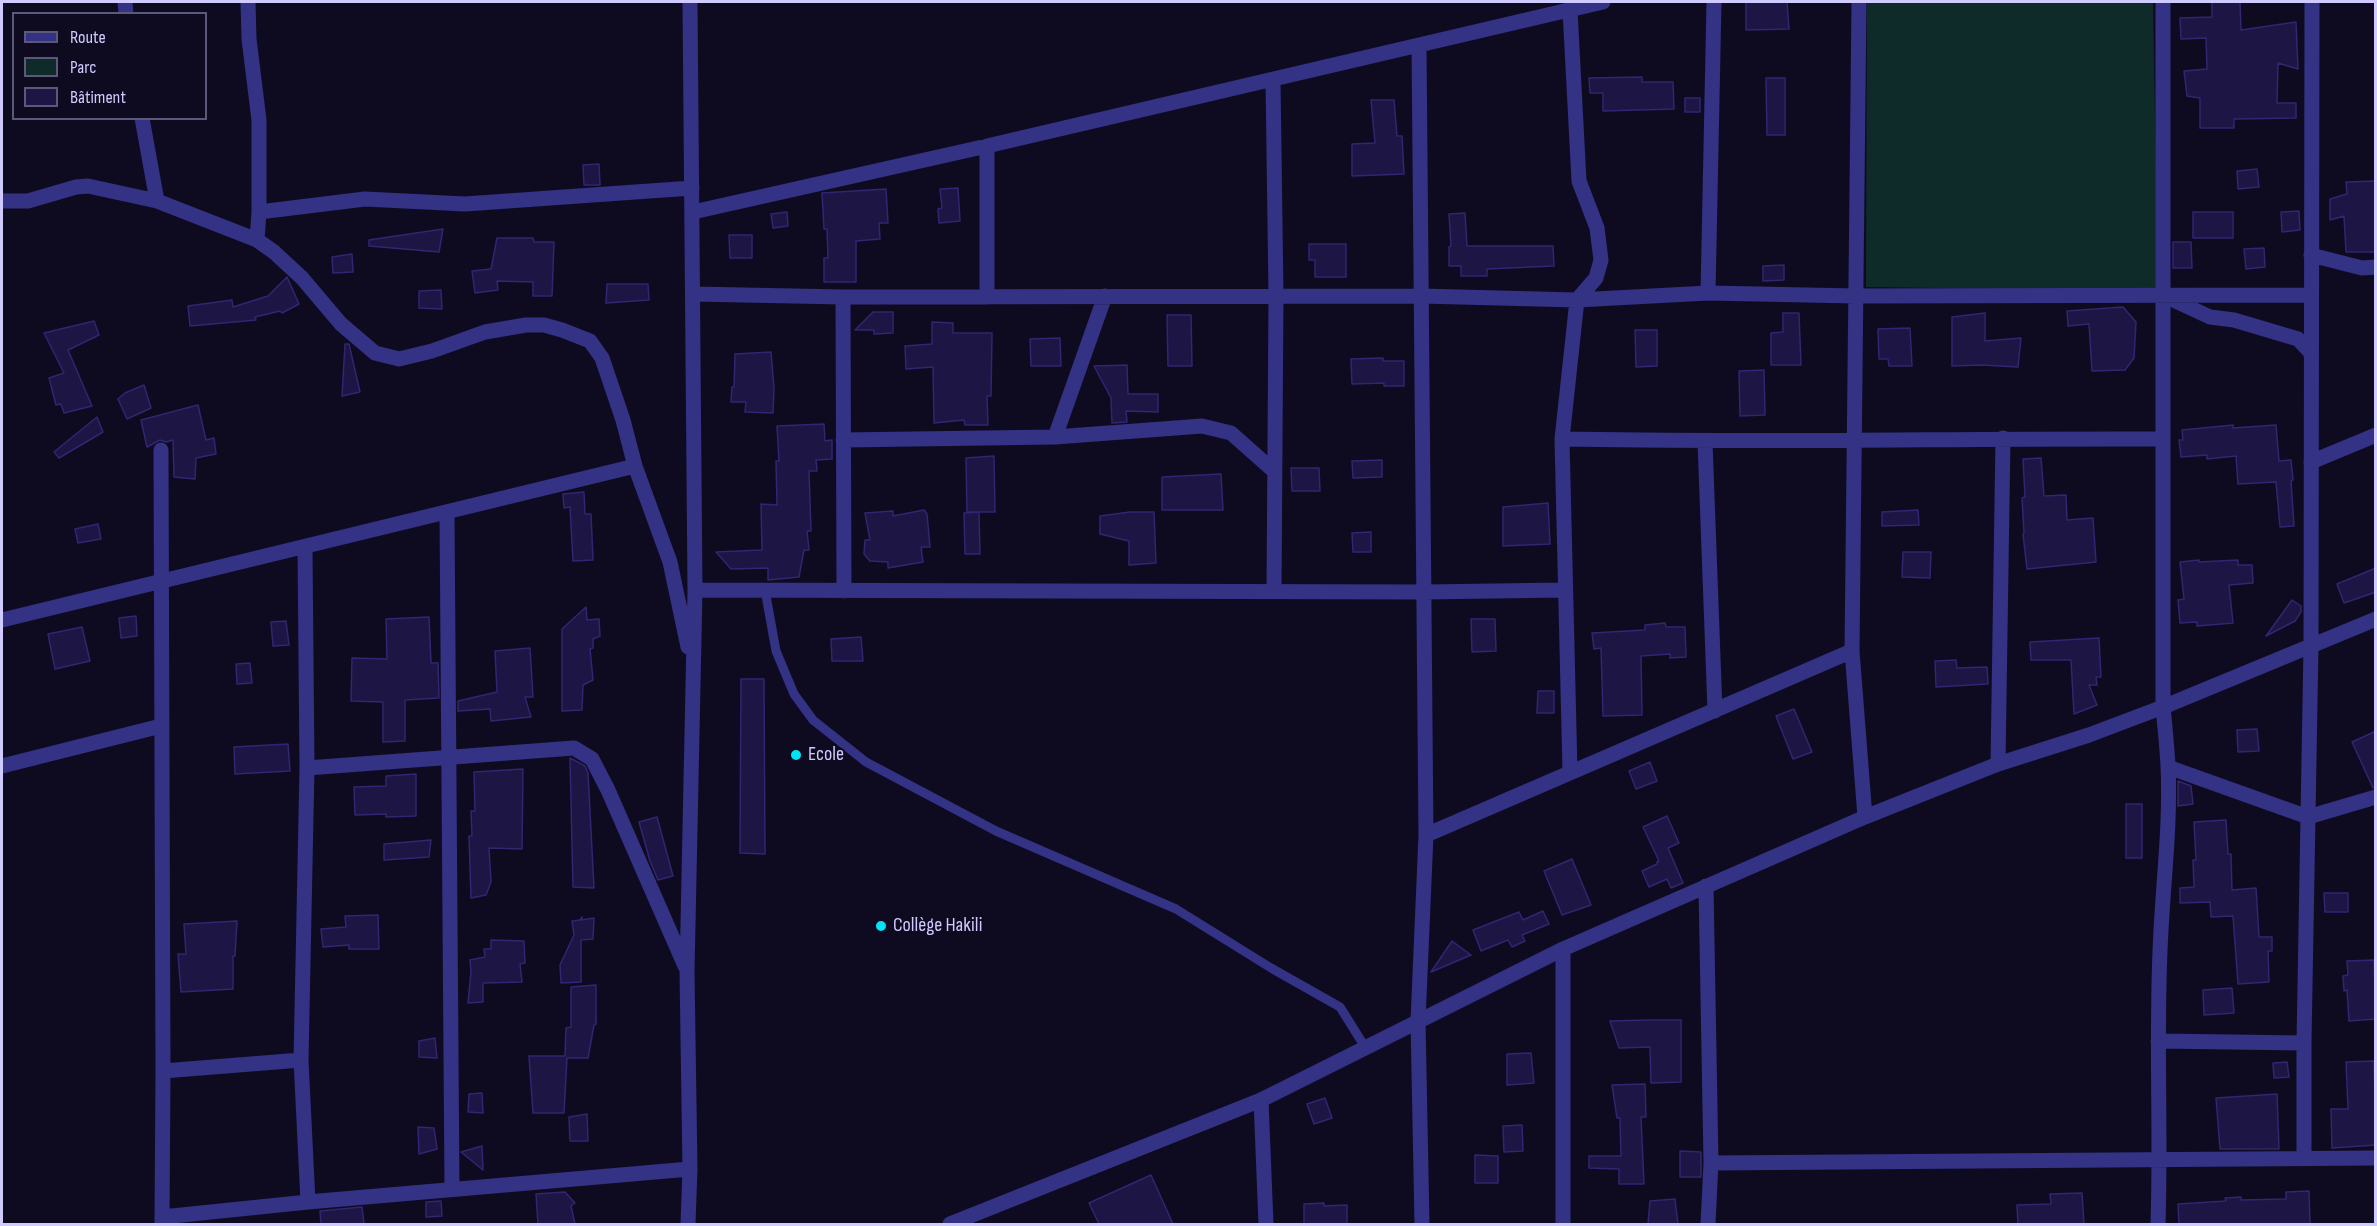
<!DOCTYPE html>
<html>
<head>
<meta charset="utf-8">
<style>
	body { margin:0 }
	#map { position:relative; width:2377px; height:1226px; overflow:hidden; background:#0e0b21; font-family:"Sofia Sans Condensed",sans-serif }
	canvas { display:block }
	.frame { position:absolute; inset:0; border:3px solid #cfcbff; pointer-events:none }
	.legend { position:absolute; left:12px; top:12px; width:195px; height:108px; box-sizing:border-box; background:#0e0b21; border:2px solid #5b587a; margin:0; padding:8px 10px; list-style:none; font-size:18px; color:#cfcbff }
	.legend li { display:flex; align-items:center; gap:12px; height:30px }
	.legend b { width:30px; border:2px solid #5b587a }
</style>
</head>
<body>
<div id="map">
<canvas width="2377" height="1226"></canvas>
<div class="frame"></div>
<ul class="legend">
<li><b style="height:8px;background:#333284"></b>Route</li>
<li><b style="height:16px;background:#0e2b29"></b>Parc</li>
<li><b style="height:16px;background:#1d1543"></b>Bâtiment</li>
</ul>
</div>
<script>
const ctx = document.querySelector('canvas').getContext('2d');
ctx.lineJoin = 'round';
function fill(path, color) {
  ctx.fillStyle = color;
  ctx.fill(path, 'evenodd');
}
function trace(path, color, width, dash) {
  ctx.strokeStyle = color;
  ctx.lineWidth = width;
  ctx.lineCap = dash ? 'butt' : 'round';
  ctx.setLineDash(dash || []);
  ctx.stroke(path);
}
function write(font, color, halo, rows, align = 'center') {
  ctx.font = font + ' "Sofia Sans Condensed",sans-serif';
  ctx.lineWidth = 4.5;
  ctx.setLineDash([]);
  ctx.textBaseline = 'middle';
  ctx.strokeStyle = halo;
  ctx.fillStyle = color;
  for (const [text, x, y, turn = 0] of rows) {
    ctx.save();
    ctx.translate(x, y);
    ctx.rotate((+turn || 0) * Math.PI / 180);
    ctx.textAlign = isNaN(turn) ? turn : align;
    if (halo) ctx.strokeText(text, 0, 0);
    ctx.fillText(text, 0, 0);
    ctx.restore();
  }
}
fill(new Path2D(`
	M1867 2H2153L2158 291 1866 287Z`), '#0e2b29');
const building = new Path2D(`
	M1746 2H1787L1789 29 1746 30Z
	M2212 2H2240L2241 30 2296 22 2298 69 2278 63 2277 103H2296V118L2234 119V128H2200V98L2187 96 2184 71 2207 69 2206 38 2181 39 2180 18 2212 17Z
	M1642 77V82H1673L1674 109 1603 111V93H1590L1589 78Z
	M1766 78H1785V135H1767Z
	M1685 98H1700V112H1685Z
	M1371 100H1394L1397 136H1402L1404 174 1352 176V144L1375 143Z
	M599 164 600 185H584L583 165Z
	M2257 169 2259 187 2238 189 2237 171Z
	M2376 181V252H2346L2344 216 2330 220V199L2347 194 2346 182Z
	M958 188 960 221 939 223 938 209 942 208 940 189Z
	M886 189 888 223H879L880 239 856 241V282H824V258H828L827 229H824L822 193Z
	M2299 211 2300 230 2282 232 2281 212Z
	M787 212 788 226 773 228 771 214Z
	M2193 212H2233V238H2193Z
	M1465 213 1467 246H1553L1554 266 1487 269V276H1461V266H1449V247L1451 246 1449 214Z
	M443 229 439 252 369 246V240Z
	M729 235H752V258H730Z
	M497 238H533L534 242H554L552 296H533V282L497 281 498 290 475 293 472 271 491 269Z
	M2173 242H2191L2192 268H2173Z
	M1309 244H1346V277H1315V260H1309Z
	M2264 248 2265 267 2246 269 2244 249Z
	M352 254 353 272 333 273 332 257Z
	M1784 265V280L1763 281V266Z
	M287 277 299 304 282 313 280 311 255 317 256 320 190 326 188 306 232 300 233 307 268 296Z
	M607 284H648L649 300 606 303Z
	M441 290 442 309 419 308V291Z
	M2123 307 2136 322 2134 358 2125 370 2092 371 2089 324 2068 326 2067 311Z
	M873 312H893V333L874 334V330H855Z
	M1783 313H1799L1801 365H1771V333L1783 332Z
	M1985 313V341L2021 338 2018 367 1982 365 1952 366V317Z
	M1167 315H1191L1192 366H1168Z
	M94 321 99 335 68 350 92 406 64 413 61 404 56 405 49 378 64 373 44 333Z
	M932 322 953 323V333H992L991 396H987L988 425H965L964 420 934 423 933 367 906 369 905 346 932 344Z
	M1910 328 1912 366H1889L1888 359H1879L1878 329Z
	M1635 330H1657V366L1636 367Z
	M1060 338 1061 366H1031L1030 339Z
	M345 344H349L360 392 342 396Z
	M771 352 774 388 773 413 745 412 746 402H731L732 387H734L735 354Z
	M1383 358V361H1404V386H1384V383L1352 384 1351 359Z
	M1127 365 1128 394H1158V412L1126 411 1127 422 1112 423 1111 398 1094 366Z
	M1764 370 1765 415 1740 416 1739 371Z
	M144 385 151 408 127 419 118 399 125 393Z
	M198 405 206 440 214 438 216 454 196 458 195 479 174 477 173 440 166 442 160 440 147 447 141 420Z
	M97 417 103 432 59 458 54 452Z
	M824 424 825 441 832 440V459L816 460 817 471H809L811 531H807L809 550H804L799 577 768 580V568L731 569 716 552 762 550 761 504 777 505 776 461H779L777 426Z
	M2233 425V428L2276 425 2279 461 2291 460 2293 480 2291 481 2294 526 2280 527 2276 482 2238 484 2236 456 2207 459V455L2181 457 2179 440H2183L2182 430Z
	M994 456 995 512H967L966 458Z
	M2041 458 2044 496 2066 495 2067 520 2093 518 2096 562 2027 569 2023 534 2024 533 2022 498 2025 497 2023 459Z
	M1382 460V477L1353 478 1352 461Z
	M1291 468H1319L1320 491H1292Z
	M1221 474 1223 510H1162V477Z
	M584 492 585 514H591L593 560 573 561 570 507 564 508 563 494Z
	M1548 503 1550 544 1503 546V507Z
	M924 510 927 514 930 547H921L923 562 888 568V562L870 561 864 554 865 540H870L865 513 893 511V516Z
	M1918 510 1919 525 1882 526V512Z
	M979 512 980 554H965L964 513Z
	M1130 512H1154L1156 563 1129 565V541L1100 534V516Z
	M98 524 101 539 78 543 75 529Z
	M1371 532V552H1353L1352 533Z
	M1903 552H1931L1930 578 1902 577Z
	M2199 560V562L2238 560V565H2252L2253 583 2229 585 2233 623 2197 626V622L2180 623 2178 600 2184 599 2180 562Z
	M2376 568V592L2344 603 2337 584Z
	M2292 600 2301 606V612L2295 621 2266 636Z
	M586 607 587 620 599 619 600 636 593 639V648L590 649 593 680 583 685 582 710 562 711V629Z
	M136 616 137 636 121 638 119 618Z
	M429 617 431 663H438L439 698 405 700V741L383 742V702L351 701 352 658 387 659 386 619Z
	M1471 619H1495L1496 651 1472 652Z
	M286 621 289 645 273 646 271 622Z
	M1665 623 1666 627H1685L1686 657 1670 658V654L1641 656 1642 715 1603 716 1601 648 1594 649 1592 633 1645 630V625Z
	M82 627 90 661 55 669 48 634Z
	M861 637 863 661H832L831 639Z
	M2099 638 2101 677H2096L2097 685H2089L2097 705 2074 714 2071 660H2031L2030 642Z
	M530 648 533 697H525L531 717 491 721 490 709 458 711V701L497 692 495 651Z
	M1956 660 1957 668 1987 667 1988 684 1936 687 1935 661Z
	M250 663 252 683 237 684 236 664Z
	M741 679H764L765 854 740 853Z
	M1538 691H1554V713H1537Z
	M1794 709 1812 752 1793 759 1776 716Z
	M2257 729 2259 751 2238 752 2237 730Z
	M2376 731V788H2373L2352 742Z
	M288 744 290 771 235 774 234 747Z
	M570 758 585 766 588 773 594 888 573 887Z
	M1650 762 1657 781 1636 789 1629 771Z
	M523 769 522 849 489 848 491 882 486 895 471 898 469 836H472L471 811H475L474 772Z
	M416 774V816L386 817V814L355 815 354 787 386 786V776Z
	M2178 781 2191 786 2193 804 2178 806Z
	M2126 804H2142V858H2126Z
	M1667 816 1679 843 1668 848 1683 883 1671 888 1667 879 1649 887 1642 871 1657 864V862L1659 861 1643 827Z
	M657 817 673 876 658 880 650 861 639 822Z
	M2226 820 2228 854H2231L2232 890 2256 888 2259 937H2272V951H2268L2269 982 2238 984 2233 916 2211 917 2210 902 2180 903V888L2194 887 2193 860H2196L2194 822Z
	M431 840 429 857 384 860V844Z
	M1572 859 1591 905 1562 915 1544 871Z
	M2324 893H2348V912H2325Z
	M1543 911 1549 924 1522 935 1525 941 1512 947 1508 940 1481 951 1473 930 1519 912 1523 920Z
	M378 915 379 949H349V945L323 947 321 929 346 927 345 916Z
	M582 917V920L594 918 593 939 581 940V982L561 983 560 965 574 935 572 921 580 920Z
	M237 921 235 956H233V989L181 992 178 954H186L184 924Z
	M491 940 524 941 525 963 520 964 522 982 483 983V1002L468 1003 471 972 470 960 485 957 484 949H491Z
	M1452 941 1471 955 1431 972Z
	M2374 960 2376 1019 2349 1021 2347 990 2344 991 2343 976 2348 975 2347 961Z
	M596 985V1024L594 1025 588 1058H567L564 1113H533L529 1056H565L566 1028 571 1027V987Z
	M2232 988 2234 1013 2204 1015 2203 990Z
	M1650 1020H1681V1082L1651 1083 1650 1047 1619 1048 1610 1021Z
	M435 1038 437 1058 419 1057V1041Z
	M1531 1053 1534 1083 1507 1085V1054Z
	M2374 1061 2376 1145 2332 1148 2331 1109H2348L2346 1062Z
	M2287 1062 2289 1077 2274 1078 2273 1063Z
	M1645 1084 1646 1117H1641L1644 1184H1619V1169L1589 1168V1156H1621L1620 1118H1617L1612 1085Z
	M482 1093 483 1113 468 1112 469 1094Z
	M2277 1094 2279 1149H2220L2216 1098Z
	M1325 1098 1332 1118 1314 1124 1307 1104Z
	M587 1114 588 1141H570L569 1117Z
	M1522 1125 1523 1151 1504 1152 1503 1126Z
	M418 1127 434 1128 437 1149 419 1154Z
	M482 1146 483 1170 461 1152Z
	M1680 1151 1701 1152V1177H1680Z
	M1475 1155 1498 1156V1183H1475Z
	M1151 1175 1173 1224H1099L1089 1203Z
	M2309 1191 2310 1224H2179L2178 1204 2226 1201 2225 1198 2241 1197V1200L2286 1199V1192Z
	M565 1192 575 1203 571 1206 575 1224H538L536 1194Z
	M2082 1193 2084 1224H2018L2017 1205 2051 1204 2050 1194Z
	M1675 1199 1678 1224H1648L1650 1201Z
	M441 1201 442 1216 426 1217V1202Z
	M1324 1203V1206L1347 1205V1224H1304V1204Z
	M362 1207 364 1224H321L320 1211Z`);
fill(building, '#1d1543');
trace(building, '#322572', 1.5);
trace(new Path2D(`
	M765 590 776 651 794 694 813 720 866 762 996 831 1176 909 1271 968 1340 1007 1365 1047`), '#333284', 9);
trace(new Path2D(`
	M125 2 126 14
	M248 2 249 39 259 120V212
	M1859 2 1852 651 1865 817
	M1419 45 1426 835 1418 1021 1422 1224
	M1273 80 1276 295 1274 591
	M142 118 157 201
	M2 201H28L76 187 88 186 157 201 257 240 274 252 302 278 341 324 375 353 399 359 432 351 485 332 526 325H544L562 330 590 341 602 358 623 420 635 466 670 562 688 647
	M693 212 987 146 1603 2
	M257 240 259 212 365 199 465 204 692 188
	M2311 255 2362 268 2376 267
	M1708 293 1714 2
	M694 294 843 297 1421 296 1577 300 1708 293 1856 296 2311 295
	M843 297 844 591
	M987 297V146
	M2169 298 2210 317 2234 320 2298 339 2311 353
	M1055 437 1105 296
	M1562 439C1763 443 1963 438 2163 439
	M843 440 1055 437 1202 426 1231 433 1275 472
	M1705 442 1715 711
	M161 450 163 1071 162 1224
	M2311 462 2376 435
	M447 513 452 1189
	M305 548 307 768 301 1060 308 1202
	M695 590 1424 592 1564 590
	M2 620 635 466
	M1998 764 2003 438
	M2 766 161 726
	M2168 767 2308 817 2376 797
	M307 768 574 748 592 759 608 790 685 966
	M1570 772 1562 439 1577 300 1596 278 1601 260 1597 228 1579 181 1570 10
	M1426 835 1852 651
	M1706 886 1711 1163 1708 1224
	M2158 1041 2304 1043
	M163 1071 301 1060
	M1261 1100 1266 1224
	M2304 1157V1043L2311 646 2312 2
	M1711 1163 2376 1158
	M162 1217 308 1202 690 1169
	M688 1224 690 1169 687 972 695 590 690 2
	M950 1224 1261 1100 1563 949 1865 817 1998 764 2089 735 2163 707 2376 619
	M1563 1224V949
	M2158 1224C2161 1134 2156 1043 2160 952 2162 890 2171 828 2168 766 2167 747 2165 727 2163 707V2`), '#333284', 15);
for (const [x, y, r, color] of [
	[796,755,6,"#00e4f6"],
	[881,926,6,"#00e4f6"]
]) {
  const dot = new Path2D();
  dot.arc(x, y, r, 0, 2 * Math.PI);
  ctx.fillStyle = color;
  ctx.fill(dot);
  trace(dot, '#0e0b21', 2);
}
write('20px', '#cfcbff', '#0e0b21', [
	["Ecole",808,755],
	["Collège Hakili",893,926]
], 'left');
</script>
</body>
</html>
